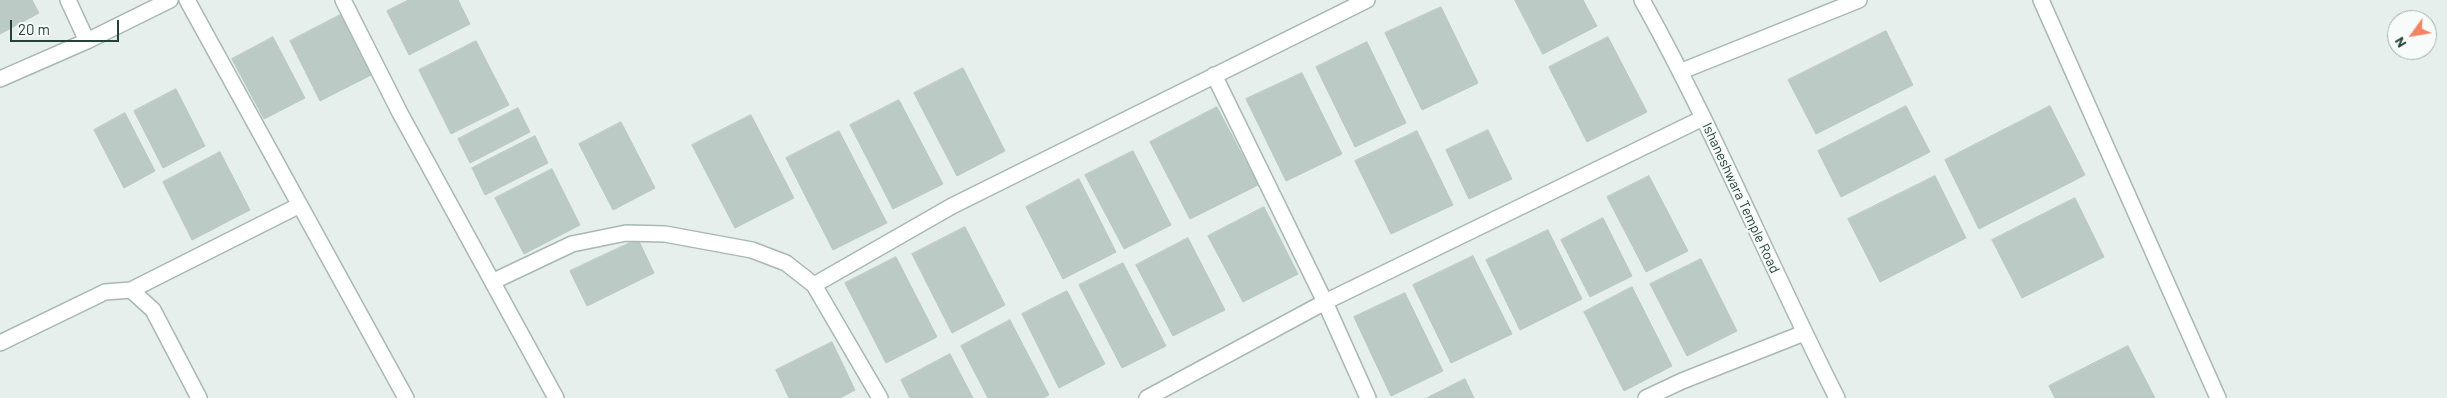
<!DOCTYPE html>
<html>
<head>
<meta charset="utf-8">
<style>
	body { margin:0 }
	#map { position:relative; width:2447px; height:398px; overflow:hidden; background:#e6efeb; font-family:Barlow,sans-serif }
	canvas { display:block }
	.north { position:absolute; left:2387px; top:10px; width:50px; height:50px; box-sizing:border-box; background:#f7fbf9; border:1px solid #a3b1ad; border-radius:50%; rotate:238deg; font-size:14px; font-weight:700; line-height:20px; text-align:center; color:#24423a }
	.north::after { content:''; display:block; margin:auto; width:18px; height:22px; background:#f4845f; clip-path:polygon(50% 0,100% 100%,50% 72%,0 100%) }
	.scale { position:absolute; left:10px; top:20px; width:109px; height:22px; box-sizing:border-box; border:2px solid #24423a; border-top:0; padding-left:6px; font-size:15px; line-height:18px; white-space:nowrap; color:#24423a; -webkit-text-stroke:4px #f7fbf9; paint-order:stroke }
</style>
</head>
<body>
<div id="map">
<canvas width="2447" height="398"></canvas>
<div class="north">N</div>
<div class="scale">20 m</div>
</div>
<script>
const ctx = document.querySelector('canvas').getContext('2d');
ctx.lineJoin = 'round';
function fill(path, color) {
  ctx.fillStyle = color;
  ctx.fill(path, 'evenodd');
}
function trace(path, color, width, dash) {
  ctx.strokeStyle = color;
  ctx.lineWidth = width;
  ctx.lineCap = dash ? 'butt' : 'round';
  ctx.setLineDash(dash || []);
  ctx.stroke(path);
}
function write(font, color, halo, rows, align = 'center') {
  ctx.font = font + ' Barlow,sans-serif';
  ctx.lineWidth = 4;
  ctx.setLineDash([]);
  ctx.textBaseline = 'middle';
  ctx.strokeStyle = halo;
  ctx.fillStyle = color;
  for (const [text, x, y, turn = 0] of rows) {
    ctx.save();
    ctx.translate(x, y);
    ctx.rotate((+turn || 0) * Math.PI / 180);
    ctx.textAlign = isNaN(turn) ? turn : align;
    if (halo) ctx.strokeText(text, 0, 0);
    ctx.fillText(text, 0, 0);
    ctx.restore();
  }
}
const building = new Path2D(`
	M0 0H32L39 13 0 34Z
	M409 0H458L470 24 409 55 387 11Z
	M1515 0H1583L1597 26 1543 54Z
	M1441 7 1478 83 1422 110 1385 33Z
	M342 14 373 74 320 101 290 41Z
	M1886 31 1913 85 1816 134 1788 80Z
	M273 37 305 98 264 119 232 59Z
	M1608 37 1647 112 1587 142 1549 67Z
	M476 41 509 105 451 134 419 70Z
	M1367 42 1406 123 1355 147 1316 67Z
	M963 68 1005 151 957 176 914 93Z
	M1302 73 1342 154 1286 181 1246 99Z
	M176 89 205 146 163 168 134 111Z
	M899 100 943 184 893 209 850 125Z
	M1906 106 1930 152 1841 197 1818 151Z
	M2050 106 2085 175 1979 229 1945 160Z
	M1217 107 1258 185 1190 219 1150 142Z
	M518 108 530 132 470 163 458 139Z
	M125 113 155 171 124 188 94 130Z
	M751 115 794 198 735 228 692 145Z
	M621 122 655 188 613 210 579 144Z
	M1488 130 1512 179 1469 199 1446 150Z
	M839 131 887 223 833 250 786 158Z
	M1417 131 1453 205 1391 234 1355 161Z
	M535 136 548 163 485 195 472 168Z
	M1133 151 1171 225 1124 249 1085 175Z
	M220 152 250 210 192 240 163 182Z
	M552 169 580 225 524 254 495 198Z
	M1649 176 1688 251 1646 272 1607 197Z
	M1935 176 1966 238 1880 282 1848 219Z
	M1079 179 1116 252 1063 279 1026 207Z
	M2075 198 2104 257 2022 298 1992 240Z
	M1264 207 1298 274 1243 302 1208 236Z
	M1603 218 1632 276 1590 297 1561 240Z
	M965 227 1005 305 952 333 912 254Z
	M1548 230 1582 299 1520 330 1486 260Z
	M1188 238 1225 310 1173 336 1136 265Z
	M638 239 654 273 587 306 570 271Z
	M1473 256 1512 334 1451 363 1413 285Z
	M896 257 937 337 886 363 845 283Z
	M1701 259 1737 331 1687 356 1650 284Z
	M1123 263 1166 346 1122 368 1079 285Z
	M1632 287 1672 366 1624 391 1584 312Z
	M1067 291 1105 364 1059 388 1022 314Z
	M1405 293 1443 371 1391 396 1354 317Z
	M1010 320 1049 395 1043 398H988L961 346Z
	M832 342 855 390 840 398H789L776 370Z
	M2128 346 2155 398H2055L2049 386Z
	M950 354 973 398H910L901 380Z
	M1465 379 1474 398H1427Z`);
fill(building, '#bbcac4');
trace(building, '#b8c9c2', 1);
const street = new Path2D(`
	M68 0 87 41
	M187 0 406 398
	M343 0 400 113 556 398
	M1642 0C1714 129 1770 266 1837 398
	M2041 0 2218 398
	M1682 71 1859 0
	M1214 75 1325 302 1368 398
	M0 79 87 41 170 0
	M494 281 572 244 626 233 665 234 752 250 786 263 814 285 880 398
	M814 285 952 206 1367 0
	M131 290 300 205
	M0 343 105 292 131 290 153 310 199 398
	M1147 398 1325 302 1703 118
	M1646 398 1682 381 1804 333`);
trace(street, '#a8b8b2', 18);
trace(street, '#fff', 15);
write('14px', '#24423a', '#f7fbf9', [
	["Ishaneshwara Temple Road",1741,198,65]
]);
</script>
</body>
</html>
